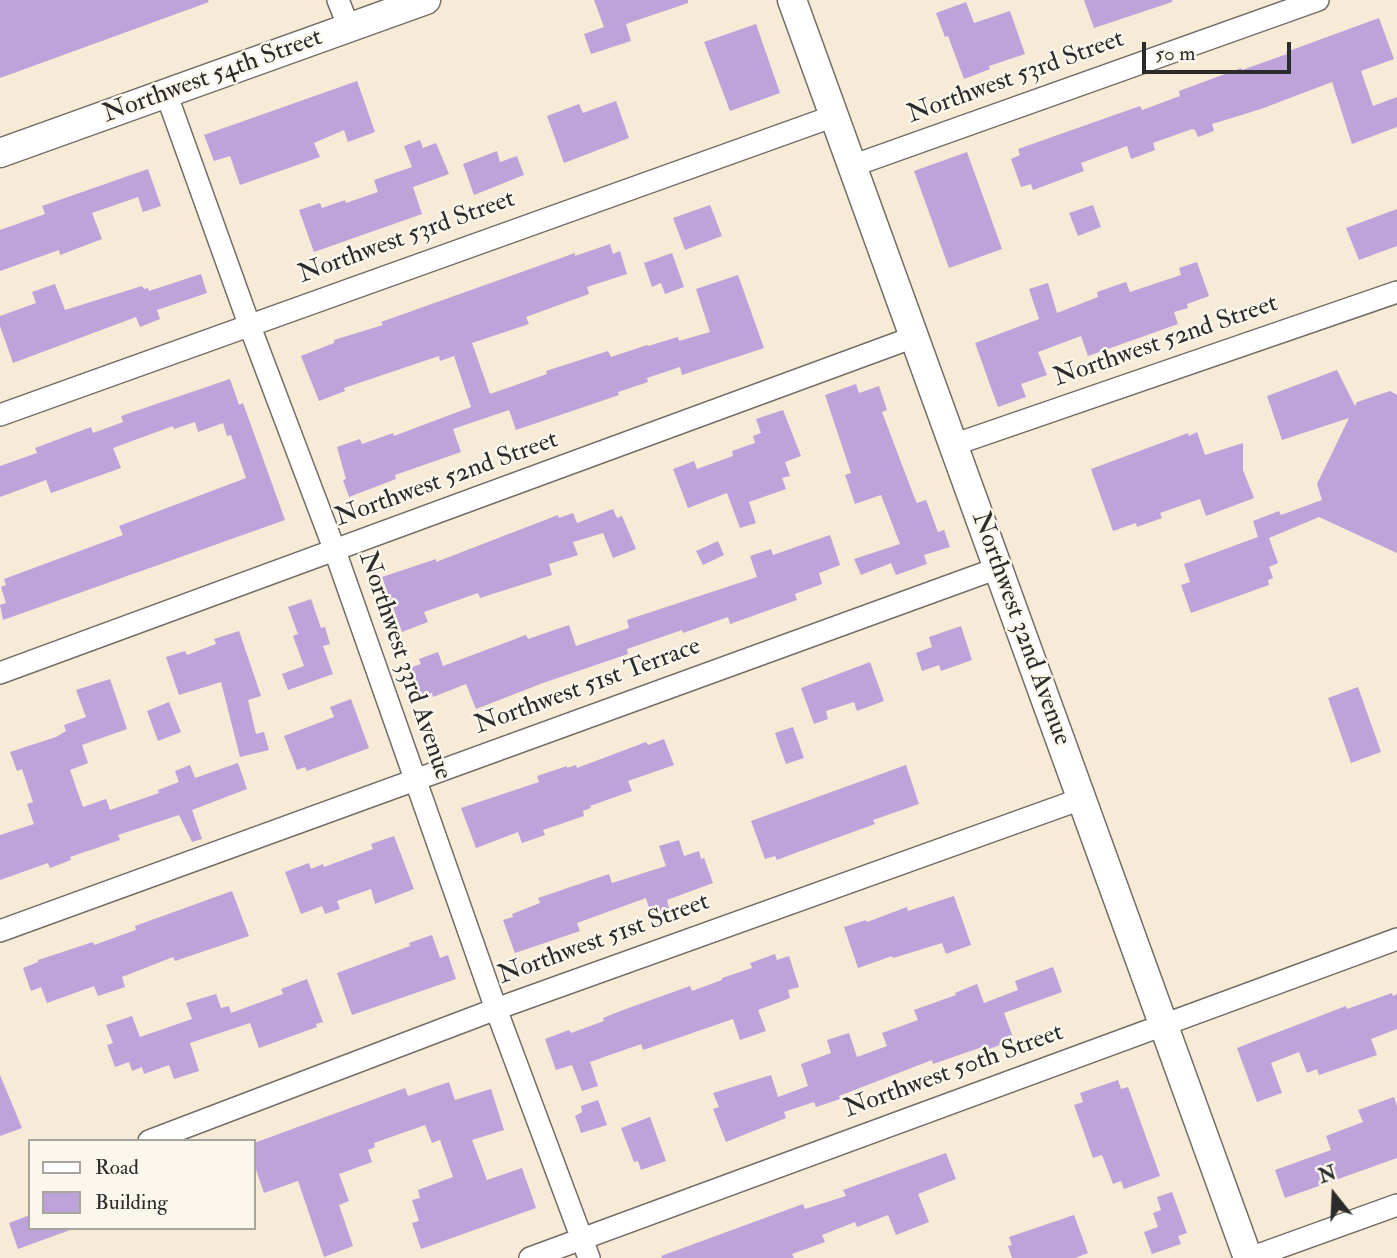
<!DOCTYPE html>
<html>
<head>
<meta charset="utf-8">
<style>
	body { margin:0 }
	#map { position:relative; width:1397px; height:1258px; overflow:hidden; background:#f7ead6; font-family:"IM FELL Double Pica",serif }
	canvas { display:block }
	.legend { position:absolute; left:28px; top:1139px; width:228px; height:91px; box-sizing:border-box; background:#fbf7ec; border:2px solid #a8a59f; margin:0; padding:9px 12px; list-style:none; font-size:21px; color:#2b2b2b }
	.legend li { display:flex; align-items:center; gap:14px; height:35px }
	.legend b { width:35px; border:2px solid #a8a59f }
	.north { position:absolute; left:1299px; top:1160px; width:70px; height:70px; -webkit-text-stroke:5px #fbf7ec; paint-order:stroke; rotate:342deg; font-size:19px; font-weight:700; line-height:28px; text-align:center; color:#2b2b2b }
	.north::after { content:''; display:block; margin:auto; width:24px; height:32px; background:#2b2b2b; clip-path:polygon(50% 0,100% 100%,50% 72%,0 100%) }
	.scale { position:absolute; left:1142px; top:42px; width:149px; height:32px; box-sizing:border-box; border:4px solid #2b2b2b; border-top:0; padding-left:9px; font-size:21px; line-height:24px; white-space:nowrap; color:#2b2b2b; -webkit-text-stroke:5px #fbf7ec; paint-order:stroke }
</style>
</head>
<body>
<div id="map">
<canvas width="1397" height="1258"></canvas>
<ul class="legend">
<li><b style="height:9px;background:#fff"></b>Road</li>
<li><b style="height:19px;background:#bea2da"></b>Building</li>
</ul>
<div class="north">N</div>
<div class="scale">50 m</div>
</div>
<script>
const ctx = document.querySelector('canvas').getContext('2d');
ctx.lineJoin = 'round';
function fill(path, color) {
  ctx.fillStyle = color;
  ctx.fill(path, 'evenodd');
}
function trace(path, color, width, dash) {
  ctx.strokeStyle = color;
  ctx.lineWidth = width;
  ctx.lineCap = dash ? 'butt' : 'round';
  ctx.setLineDash(dash || []);
  ctx.stroke(path);
}
function write(font, color, halo, rows, align = 'center') {
  ctx.font = font + ' "IM FELL Double Pica",serif';
  ctx.lineWidth = 5;
  ctx.setLineDash([]);
  ctx.textBaseline = 'middle';
  ctx.strokeStyle = halo;
  ctx.fillStyle = color;
  for (const [text, x, y, turn = 0] of rows) {
    ctx.save();
    ctx.translate(x, y);
    ctx.rotate((+turn || 0) * Math.PI / 180);
    ctx.textAlign = isNaN(turn) ? turn : align;
    if (halo) ctx.strokeText(text, 0, 0);
    ctx.fillText(text, 0, 0);
    ctx.restore();
  }
}
fill(new Path2D(`
	M0 0H208L209 2 0 78Z
	M594 0H688V3L626 24 631 41 591 54 584 34 604 27Z
	M1084 0H1172V2L1094 28Z
	M966 2 974 23 1010 11 1025 54 989 66 990 69 964 79 948 36 945 37 936 13Z
	M1379 18 1394 59 1361 71 1373 106 1397 97V127L1352 144 1332 82 1261 109 1212 124 1214 131 1198 137 1195 130 1192 129 1153 143 1155 150 1131 159 1127 146 1081 163 1084 171 1033 190 1031 184 1021 187 1011 159 1020 155 1018 149 1140 106 1142 110 1180 96 1179 91 1241 68 1242 70 1287 54 1286 52Z
	M756 24 780 93 730 111 704 42Z
	M357 81 375 132 348 142 344 130 314 143 320 157 240 185 230 156 214 161 204 135Z
	M616 101 629 138 564 163 547 116 579 104 583 113Z
	M420 140 423 148 436 143 449 174 413 187 422 214 314 252 299 210 320 203 322 208 345 200 346 203 378 192 374 180 412 167 404 146Z
	M497 151 500 162 517 156 524 175 474 195 463 164Z
	M967 152 1002 249 949 268 914 171Z
	M148 169 161 206 143 212 138 197 92 213 102 239 60 255 59 250 0 271V230L45 214 42 206Z
	M710 205 722 236 685 250 673 218Z
	M1093 205 1101 227 1078 236 1069 213Z
	M1397 209V246L1359 260 1346 228Z
	M610 244 613 254 620 251 627 274 587 287 589 294 526 317 529 324 472 343 490 394 547 374 546 371 608 351 611 357 647 345 648 346 678 337 679 341 710 332 696 289 738 275 764 348 682 375 680 367 647 378 648 382 618 392 619 395 516 430 509 410 453 429 461 452 395 475 396 479 349 497 343 480 346 479 337 447 360 439 362 444 393 433 394 436 471 407 454 356 440 361 439 356 344 388 345 391 319 401 301 356 334 343V340L383 325 381 322 575 253V256Z
	M672 253 684 287 665 294 661 283 652 287 644 263Z
	M1197 262 1209 296 1187 304 1188 308 1174 312 1178 324 1088 356 1081 336 1038 352 1047 375 1021 384 1026 397 998 407 975 343 1039 319 1029 289 1048 283 1057 313 1098 297 1097 292 1126 282 1130 292 1181 275 1179 268Z
	M201 274 207 293 157 310 160 319 140 327 136 317 13 363 0 326V316L36 303 32 292 55 284 65 310 142 286 144 289 148 288 149 291Z
	M1337 370 1355 406 1357 402 1390 391 1397 395V553L1319 517 1269 538 1278 563 1269 567 1273 578 1268 580 1269 585 1191 613 1181 585 1190 582 1184 564 1258 537 1253 521 1279 511 1281 515 1322 500 1317 484 1349 418 1282 440 1267 396Z
	M230 379 239 405 243 403 285 520 3 620 0 605 6 603 1 587 6 585 4 579 123 535 119 526 246 478 231 435 227 436 223 423 198 432 195 422 174 429 173 426 113 448 121 468 51 493 46 480 0 497V466L37 453 35 448 91 427 93 433 123 422 121 416Z
	M856 384 859 393 879 386 887 410 882 412 915 499 917 503 926 500 938 532 944 530 950 547 924 555 927 564 896 575 891 563 861 575 854 559 900 544 881 495 855 504 845 475 851 473 825 395Z
	M783 410 801 456 785 462 790 476 782 478 786 489 749 502 756 523 740 528 727 493 688 508 673 469 694 461 697 469 733 456 732 451 755 443 753 436 761 433 756 419Z
	M1197 432 1205 455 1243 443V470L1254 498 1206 516 1200 499 1160 513 1162 518 1137 527 1136 523 1113 531 1091 469 1188 433 1189 436Z
	M613 509 617 518 622 516 636 549 613 558 603 533 573 542 578 555 549 564 552 575 480 598 478 593 424 612 428 622 402 632 382 577 436 559V562L558 515 559 518 573 513 577 523Z
	M830 535 840 565 819 573 822 584 795 594 797 600 730 624 728 617 683 633 682 630 627 649 628 654 543 683 476 709 466 684 433 697 432 693 419 697 409 668 421 664 419 659 438 652 443 666 526 635 528 639 569 625 576 646 629 628 627 620 757 577 750 556 771 549 773 555Z
	M718 541 724 555 703 565 696 551Z
	M311 599 321 628 325 627 330 644 323 646 333 674 288 690 282 674 304 666 293 636 298 634 288 607Z
	M961 626 972 660 941 671 939 665 922 671 916 653 932 647 929 637Z
	M239 631 261 696 248 700 256 734 264 732 269 750 240 757 221 682 179 695 166 657 185 651 187 655 216 644 214 639Z
	M870 662 884 701 857 711 854 702 826 711 828 719 814 724 801 688Z
	M110 679 127 729 82 745 88 763 70 770 83 807 106 799 110 810 159 793 158 790 179 782 175 771 190 765 195 778 238 763 247 789 192 810 202 839 192 842 179 815 118 835 120 840 70 857 71 860 50 868 48 863 0 880V835L34 824 27 804 33 802 22 769 17 771 10 752 56 737 66 731 64 725 86 717 76 690Z
	M1358 687 1381 752 1351 763 1328 698Z
	M351 699 369 748 307 771 305 767 297 770 284 736 334 717 330 707Z
	M169 702 181 732 158 741 147 711Z
	M793 727 804 758 786 764 775 733Z
	M664 739 674 765 628 781 632 791 590 806 591 808 583 811 584 816 543 830 545 835 522 843 518 832 476 848 461 808 539 782 537 776 567 766V768L576 765 577 768 646 742 648 745Z
	M906 765 919 804 873 820 875 824 798 852 777 860 775 856 765 859 751 821Z
	M394 836 414 889 375 904 371 889 337 901 340 909 325 914 322 906 301 914 285 872 309 863 311 869 323 864 324 867 373 849 371 844Z
	M679 840 684 856 699 851 701 859 704 858 713 883 667 900 669 908 651 914 646 898 577 923 580 931 515 953 503 920 513 917 512 914 540 903 538 898 609 874 612 883 666 866 659 846Z
	M232 891 249 936 175 961 173 957 122 977 125 987 98 996 94 986 47 1003 41 987 31 991 23 968 38 962V960L93 942 94 945 136 930 135 926Z
	M954 896 971 945 946 954 942 943 893 958 892 956 858 968 844 927 866 920 867 922 907 907 908 911Z
	M432 935 440 958 448 955 456 979 352 1015 337 973 410 946 409 943Z
	M775 954 777 960 789 956 799 987 788 990 790 998 758 1010 766 1031 740 1040 733 1019 643 1050 641 1044 590 1062 598 1086 582 1091 572 1065 556 1070 545 1039 569 1030 571 1033 604 1021 603 1018 623 1010 690 986 692 991 722 980V978L752 968 750 963Z
	M1053 967 1062 992 1004 1013 1014 1040 989 1049 988 1045 933 1064 932 1060 839 1096 840 1099 816 1107 814 1102 784 1112 786 1118 726 1142 713 1109 719 1107 713 1093 771 1075 778 1097 808 1086 801 1064 831 1053 827 1040 849 1033 857 1057 887 1046 882 1033 918 1020 914 1010 956 995 955 993 977 984 984 1003 1018 990 1015 981Z
	M307 979 323 1022 316 1024 317 1027 259 1048 250 1023 190 1043 199 1071 174 1079 169 1065 144 1074 142 1067 132 1071 129 1062 115 1067 107 1045 113 1043 106 1025 132 1016 140 1037 192 1019 186 1003 216 994 221 1008 229 1006 231 1013 283 994 281 989Z
	M1392 993 1393 996 1397 994V1029L1371 1039 1377 1055 1319 1075 1317 1069 1307 1073 1299 1052 1271 1063 1282 1093 1257 1102 1237 1048 1346 1006 1347 1009Z
	M0 1075 22 1128 0 1136Z
	M1118 1080 1121 1089 1128 1087 1160 1176 1124 1189 1121 1181 1113 1184 1102 1155 1093 1158 1074 1105 1083 1102 1080 1093Z
	M449 1082 455 1100 491 1089 504 1130 472 1140 487 1180 522 1168 536 1208 421 1249 412 1223 419 1221 412 1200 420 1198 418 1190 453 1177 440 1140 432 1143 425 1125 374 1143 375 1147 368 1150 372 1162 339 1174 349 1201 339 1205 353 1246 324 1257 298 1181 264 1193 254 1164V1143L405 1088 408 1096Z
	M1394 1097 1397 1106V1158L1285 1198 1275 1170 1331 1150 1326 1136 1363 1122 1358 1110Z
	M598 1100 607 1125 581 1133 575 1116 582 1112 581 1106Z
	M650 1117 666 1161 641 1170 638 1161 634 1162 621 1128Z
	M946 1153 956 1179 918 1194 929 1222 896 1235 888 1215 857 1227 855 1222 822 1235 825 1242 792 1254 794 1258H662L661 1256 803 1204 805 1209 846 1196 843 1190Z
	M1172 1192 1187 1233 1178 1236 1181 1244 1152 1254 1144 1232 1158 1227 1153 1213 1161 1210 1157 1197Z
	M30 1215V1228H70V1230L18 1249 9 1223Z
	M1074 1215 1088 1253 1075 1258H1012L1008 1246 1012 1245 1009 1237Z`), '#bea2da');
const street = new Path2D(`
	M338 0 349 28
	M166 93 249 324 335 551 496 1009 589 1258
	M852 166 1318 0
	M0 415 834 116
	M953 445 1397 292
	M0 673 914 337
	M0 931 998 568
	M149 1141 496 1009 1081 799
	M530 1258 1397 939
	M1250 1258 1397 1205`);
const secondary = new Path2D(`
	M792 0 1248 1258
	M0 153 426 0`);
trace(street, '#726e67', 24);
trace(secondary, '#726e67', 31);
trace(street, '#fff', 21);
trace(secondary, '#fff', 28);
write('26px', '#2b2b2b', '#fbf7ec', [
	["Northwest 54th Street",213,77,-20],
	["Northwest 53rd Street",1016,78,-20],
	["Northwest 53rd Street",407,238,-20],
	["Northwest 52nd Street",1166,342,-19],
	["Northwest 52nd Street",447,480,-20],
	["Northwest 32nd Avenue",1020,629,70],
	["Northwest 33rd Avenue",404,666,71],
	["Northwest 51st Terrace",588,687,-20],
	["Northwest 51st Street",604,940,-20],
	["Northwest 50th Street",954,1072,-20]
]);
</script>
</body>
</html>
